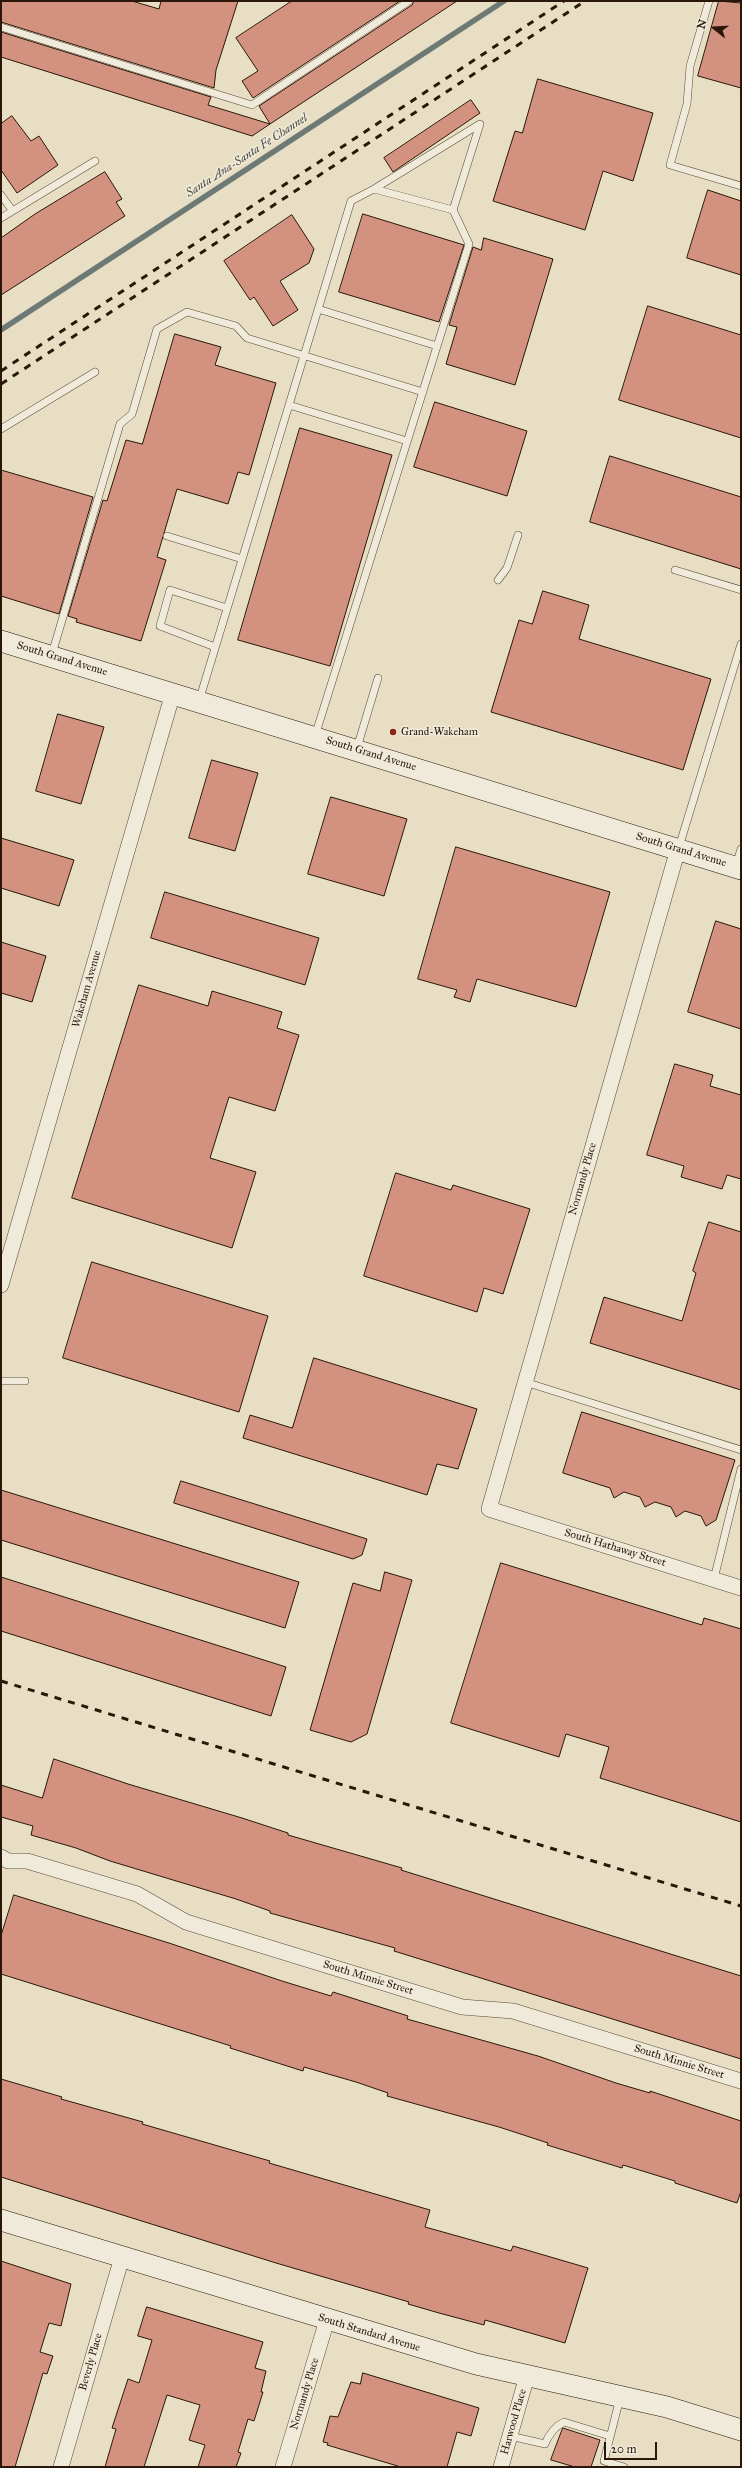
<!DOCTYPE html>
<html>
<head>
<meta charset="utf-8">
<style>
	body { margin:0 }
	#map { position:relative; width:742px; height:2468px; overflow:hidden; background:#e7dec4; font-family:"IM FELL Great Primer",serif }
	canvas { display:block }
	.frame { position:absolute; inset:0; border:2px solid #2a1709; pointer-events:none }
	.north { position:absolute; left:694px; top:8px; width:40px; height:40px; -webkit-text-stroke:3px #efead9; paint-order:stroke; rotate:287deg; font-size:11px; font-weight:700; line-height:16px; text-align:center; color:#2a1709 }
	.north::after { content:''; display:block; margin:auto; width:14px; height:18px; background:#2a1709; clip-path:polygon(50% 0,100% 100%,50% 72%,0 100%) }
	.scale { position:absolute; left:604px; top:2442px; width:53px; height:18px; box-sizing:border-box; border:2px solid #2a1709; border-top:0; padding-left:5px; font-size:12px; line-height:14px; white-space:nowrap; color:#2a1709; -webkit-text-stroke:3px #efead9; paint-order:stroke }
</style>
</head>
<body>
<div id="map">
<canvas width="742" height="2468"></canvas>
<div class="frame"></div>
<div class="north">N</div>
<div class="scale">20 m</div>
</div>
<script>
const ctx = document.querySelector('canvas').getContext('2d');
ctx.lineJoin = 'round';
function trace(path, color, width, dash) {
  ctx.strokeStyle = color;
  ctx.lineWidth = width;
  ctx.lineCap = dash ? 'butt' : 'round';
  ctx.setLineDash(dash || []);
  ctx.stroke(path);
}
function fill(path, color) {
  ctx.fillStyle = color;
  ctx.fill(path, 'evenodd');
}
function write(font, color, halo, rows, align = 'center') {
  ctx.font = font + ' "IM FELL Great Primer",serif';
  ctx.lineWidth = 3;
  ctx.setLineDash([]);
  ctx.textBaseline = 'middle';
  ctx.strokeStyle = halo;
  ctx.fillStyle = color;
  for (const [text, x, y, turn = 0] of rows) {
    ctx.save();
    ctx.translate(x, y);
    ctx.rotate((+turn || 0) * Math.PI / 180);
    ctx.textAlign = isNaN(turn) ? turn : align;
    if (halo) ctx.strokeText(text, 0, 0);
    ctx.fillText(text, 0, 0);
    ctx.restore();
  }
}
trace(new Path2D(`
	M1 330 504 1`), '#6d7974', 5.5);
const building = new Path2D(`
	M1 1H132L159 9 161 1H238L216 70 214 88 1 22Z
	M292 1H400L253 98 242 81 258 71 236 38Z
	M414 1H457L270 124 259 106 412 5Z
	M719 1 741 3V88L698 76Z
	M1 32 211 97 208 105 270 124 252 136 1 57Z
	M538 79 653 113 633 181 603 171 585 230 493 201 515 131 522 133Z
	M471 100 480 113 393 172 384 158Z
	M12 116 31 141 39 136 58 165 17 193 1 170V124Z
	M105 172 122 199 116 202 125 216 1 295V238L35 214Z
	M708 190 741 201V275L687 258Z
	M363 214 464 245 439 322 339 292Z
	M292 215 314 249 309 263 280 281 298 310 273 326 254 297 250 300 224 261Z
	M484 238 553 259 515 385 446 364 457 327 449 325 473 247 481 250Z
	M648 306 741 335V438L619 400Z
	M175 334 221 347 215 365 276 383 249 475 238 472 228 504 177 489 157 557 166 560 141 641 76 622 77 619 68 616 103 500 107 501 126 440 142 444Z
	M435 402 527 431 507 496 414 467Z
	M300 428 392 455 330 666 238 640Z
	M610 456 741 497V569L590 522Z
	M1 470 93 497 59 614 1 596Z
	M543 591 589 605 579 639 711 679 683 770 491 712 519 620 532 624Z
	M58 714 104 727 81 804 36 791Z
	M212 760 258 773 235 851 189 838Z
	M331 797 407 819 384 896 308 874Z
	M1 838 74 860 59 906 1 888Z
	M456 847 610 892 576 1007 477 979 470 1002 454 997 457 990 418 979Z
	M165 892 319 938 305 985 151 938Z
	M716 921 741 929V1029L688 1012Z
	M1 942 46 956 32 1002 1 993Z
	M139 985 208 1006 212 991 282 1012 277 1028 299 1035 275 1111 229 1097 210 1158 256 1172 232 1248 72 1198Z
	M675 1064 713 1075 710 1086 741 1095V1179L727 1175 722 1189 681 1177 684 1166 647 1155Z
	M396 1173 451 1190 453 1185 530 1209 503 1294 484 1288 477 1312 364 1276Z
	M709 1222 741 1232V1390L590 1343 604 1297 682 1321 696 1273 693 1271Z
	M92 1262 268 1316 239 1412 63 1358Z
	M314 1358 477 1409 458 1469 437 1464 427 1495 243 1438 250 1415 292 1428Z
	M582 1412 735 1460 716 1520 706 1526 701 1516 685 1511 676 1517 671 1507 655 1502 645 1507 640 1497 624 1492 614 1498 610 1488 563 1473Z
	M181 1481 367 1539 362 1555 353 1559 174 1503Z
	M1 1490 299 1582 285 1628 1 1540Z
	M501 1563 702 1625 704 1618 741 1629V1822L600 1778 609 1747 566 1734 559 1757 451 1723Z
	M385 1572 412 1580 367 1734 351 1742 310 1730 353 1583 380 1591Z
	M1 1577 286 1667 271 1716 1 1631Z
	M54 1759 128 1784 242 1818 288 1833V1835L402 1868 401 1870 741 1976V2059L394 1951 395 1948 270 1913V1911L236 1899 110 1861 76 1848 31 1835 33 1826 1 1817V1785L42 1798Z
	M14 1895 169 1943 282 1981 331 1996 333 1992 408 2016 407 2019 538 2056 616 2083 650 2093V2091L741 2121V2191L737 2203 675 2183V2181L623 2165 622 2168 547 2145 548 2143 499 2127 387 2096 388 2093 356 2082 304 2067 303 2071 230 2048 231 2046 1 1974V1936Z
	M1 2079 62 2097 61 2099 143 2122 142 2124 270 2161 269 2163 430 2210 425 2227 511 2251 513 2246 588 2268 565 2343 485 2320 484 2325 439 2313 408 2304 409 2302 276 2263 1 2177Z
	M1 2261 71 2284 61 2326 49 2323 40 2352 53 2356 47 2374 43 2373 15 2467H1Z
	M147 2307 263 2342 255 2368 266 2371 261 2392H263L254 2421 248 2419 238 2452 241 2453 236 2467H198L205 2445 189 2440 200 2405 167 2395 144 2467H105L116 2429 112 2428 128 2379 139 2383 152 2340 138 2336Z
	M363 2373 479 2408 471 2436 457 2432 447 2467H401L327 2445 328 2443 323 2442 330 2416 338 2417 351 2382 360 2384Z
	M563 2428 600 2440 591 2467H575L551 2460Z`);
fill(building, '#d2927f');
trace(building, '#2a1709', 1);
const lane = new Path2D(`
	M709 1 690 66 687 104 670 165 741 186
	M1 27 252 105 409 1
	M1 195 12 210
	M1 218 95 161
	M318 309 437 346
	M289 405 407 441
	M1 429 95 372
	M167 536 242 559
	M675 570 741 590
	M498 580 507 568 518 535
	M215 647 160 626 170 590 227 608
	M52 654 120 424 132 414 157 329 187 312 236 326 247 338 423 392
	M199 701 351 201 374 189 453 210
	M315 736 469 244 453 210 480 124 374 189
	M357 748 378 678
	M679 847 741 644
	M736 865 741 849
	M1 1381H25
	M525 1382 741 1450
	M714 1579 741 1469
	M620 2398 604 2461 624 2467
	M510 2436 545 2444C549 2434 554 2427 564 2422L610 2436`);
const street = new Path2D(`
	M678 849 489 1509 741 1588
	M1 1285 173 693
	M1 1857 8 1861H27L137 1894 186 1922 462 2007 513 2011 741 2081
	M61 2467 122 2257
	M283 2467 327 2320
	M501 2467 527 2376`);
const secondary = new Path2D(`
	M1 641 741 869
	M1 2220 476 2364 667 2407 741 2430`);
trace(lane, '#594938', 8);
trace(street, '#594938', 16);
trace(secondary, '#2a1709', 22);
trace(lane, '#efead9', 7);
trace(street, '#efead9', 15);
trace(secondary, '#efead9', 21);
trace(new Path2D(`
	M1 371 564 1
	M1 384 585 1
	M1 1681 741 1906`), '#2a1709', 3, [7, 7]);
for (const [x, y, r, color] of [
	[393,732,4,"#8f2418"]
]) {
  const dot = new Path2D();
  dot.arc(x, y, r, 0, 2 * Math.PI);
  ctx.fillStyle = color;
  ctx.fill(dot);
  trace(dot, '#efead9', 1.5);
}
write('11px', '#2a1709', '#efead9', [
	["South Grand Avenue",62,659,17],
	["South Grand Avenue",371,754,17],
	["South Grand Avenue",681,850,17],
	["Wakeham Avenue",87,989,-74],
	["Normandy Place",583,1179,-74],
	["South Hathaway Street",615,1548,17],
	["South Minnie Street",368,1978,17],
	["South Minnie Street",679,2062,17],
	["South Standard Avenue",369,2333,17],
	["Beverly Place",91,2362,-74],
	["Normandy Place",305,2394,-73],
	["Harwood Place",514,2422,-74]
]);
write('11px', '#2a1709', '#efead9', [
	["Grand-Wakeham",401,732]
], 'left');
write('italic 12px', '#515048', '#efead9', [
	["Santa Ana-Santa Fe Channel",247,156,-33]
]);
</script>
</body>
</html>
